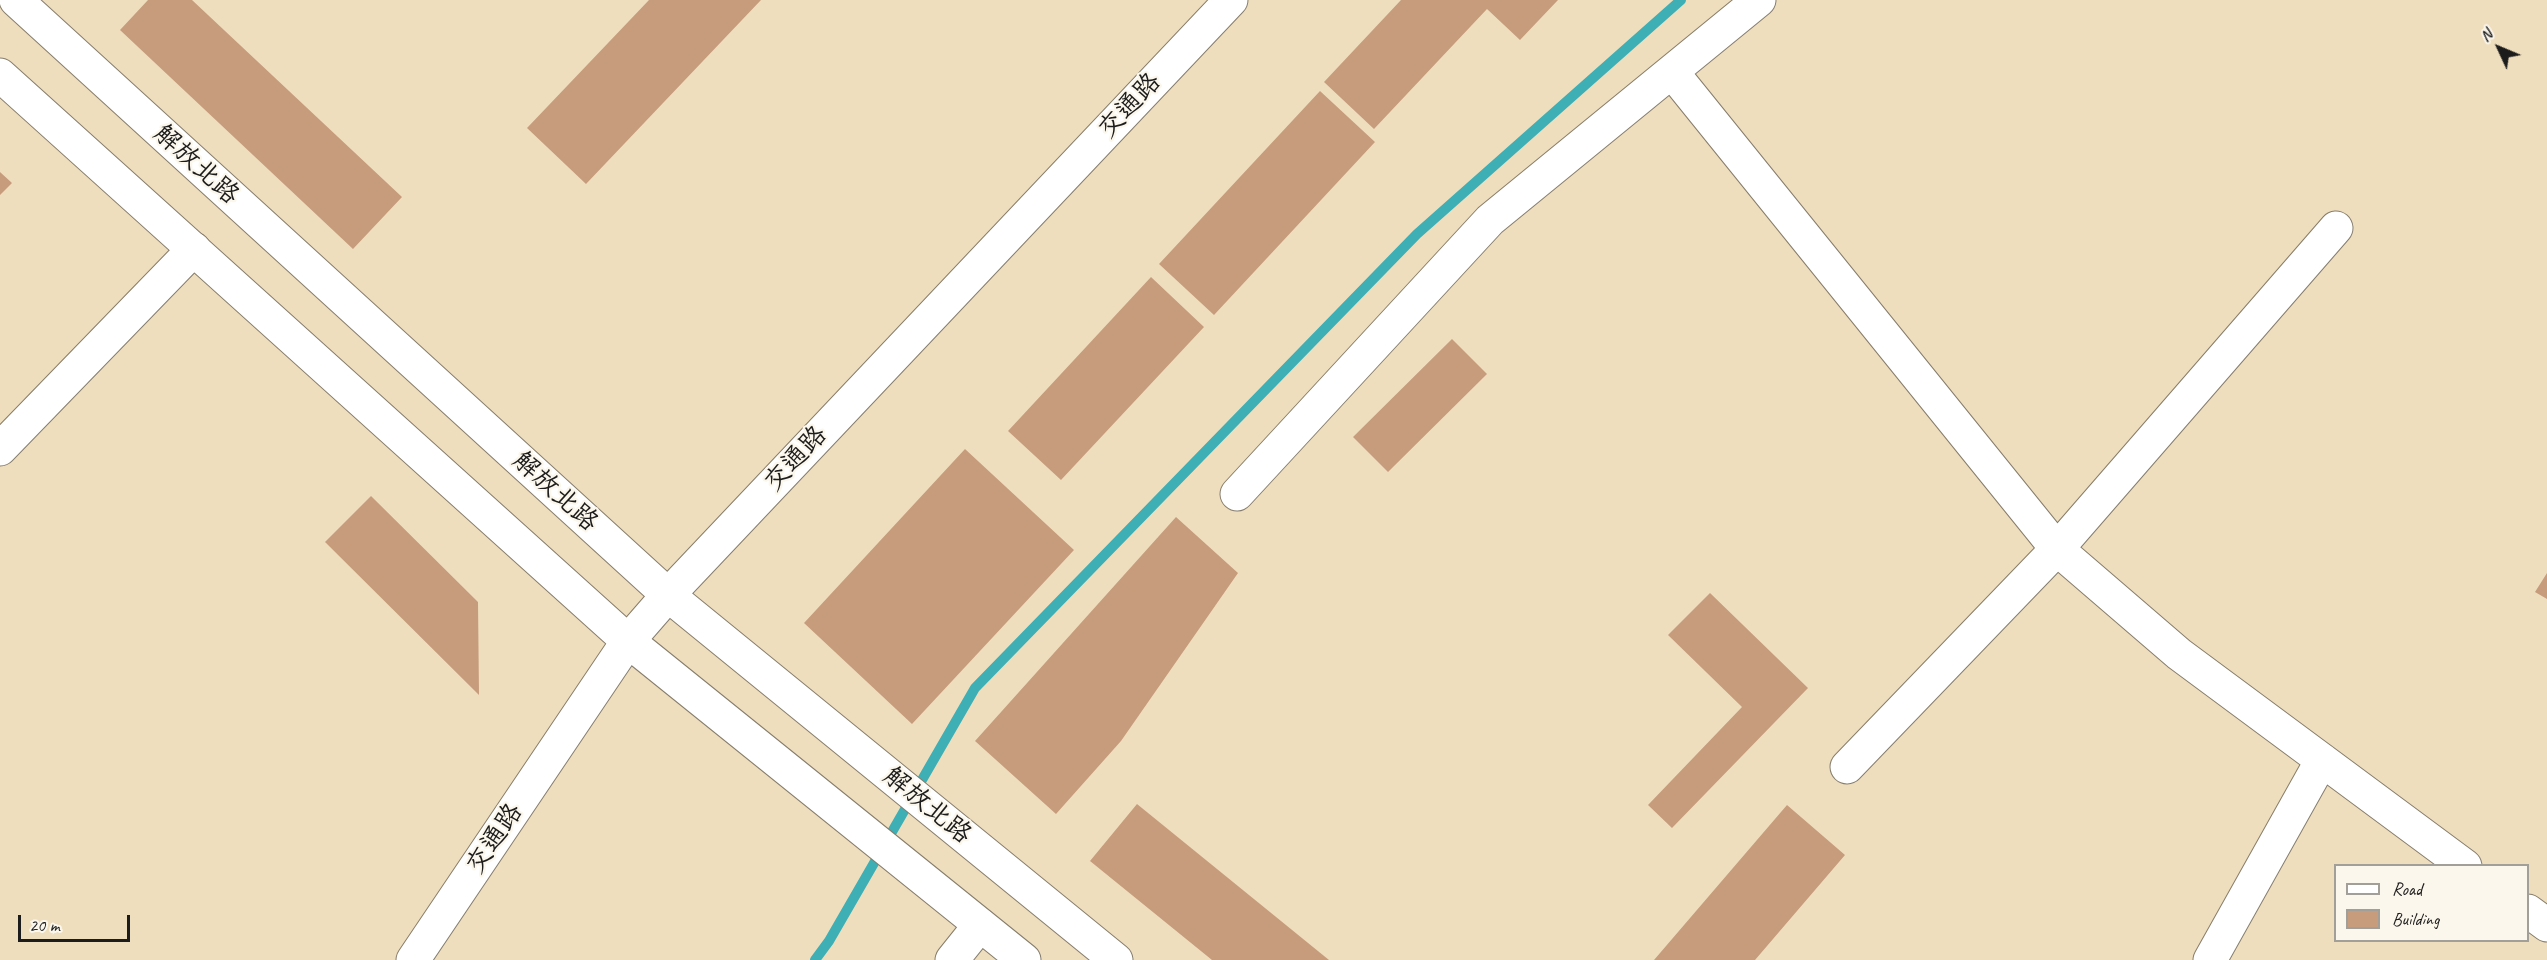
<!DOCTYPE html>
<html>
<head>
<meta charset="utf-8">
<style>
	body { margin:0 }
	#map { position:relative; width:2547px; height:960px; overflow:hidden; background:#efdebd; font-family:Caveat,sans-serif }
	canvas { display:block }
	.legend { position:absolute; left:2334px; top:864px; width:195px; height:78px; box-sizing:border-box; background:#fbf7ec; border:2px solid #a29f99; margin:0; padding:8px 10px; list-style:none; font-size:18px; color:#1c1c1c }
	.legend li { display:flex; align-items:center; gap:12px; height:30px }
	.legend b { width:30px; border:2px solid #a29f99 }
	.north { position:absolute; left:2469px; top:18px; width:60px; height:60px; -webkit-text-stroke:4px #fbf7ec; paint-order:stroke; rotate:314deg; font-size:16px; font-weight:700; line-height:24px; text-align:center; color:#1c1c1c }
	.north::after { content:''; display:block; margin:auto; width:21px; height:27px; background:#1c1c1c; clip-path:polygon(50% 0,100% 100%,50% 72%,0 100%) }
	.scale { position:absolute; left:18px; top:915px; width:112px; height:27px; box-sizing:border-box; border:3px solid #1c1c1c; border-top:0; padding-left:8px; font-size:18px; line-height:21px; white-space:nowrap; color:#1c1c1c; -webkit-text-stroke:4px #fbf7ec; paint-order:stroke }
</style>
</head>
<body>
<div id="map">
<canvas width="2547" height="960"></canvas>
<ul class="legend">
<li><b style="height:8px;background:#fff"></b>Road</li>
<li><b style="height:16px;background:#c69c7c"></b>Building</li>
</ul>
<div class="north">N</div>
<div class="scale">20 m</div>
</div>
<script>
const ctx = document.querySelector('canvas').getContext('2d');
ctx.lineJoin = 'round';
function trace(path, color, width, dash) {
  ctx.strokeStyle = color;
  ctx.lineWidth = width;
  ctx.lineCap = dash ? 'butt' : 'round';
  ctx.setLineDash(dash || []);
  ctx.stroke(path);
}
function fill(path, color) {
  ctx.fillStyle = color;
  ctx.fill(path, 'evenodd');
}
function write(font, color, halo, rows, align = 'center') {
  ctx.font = font + ' Caveat,"LXGW WenKai TC",sans-serif';
  ctx.lineWidth = 4.5;
  ctx.setLineDash([]);
  ctx.textBaseline = 'middle';
  ctx.strokeStyle = halo;
  ctx.fillStyle = color;
  for (const [text, x, y, turn = 0] of rows) {
    ctx.save();
    ctx.translate(x, y);
    ctx.rotate((+turn || 0) * Math.PI / 180);
    ctx.textAlign = isNaN(turn) ? turn : align;
    if (halo) ctx.strokeText(text, 0, 0);
    ctx.fillText(text, 0, 0);
    ctx.restore();
  }
}
trace(new Path2D(`
	M815 960 829 941 975 688 1417 234 1681 0`), '#3dafb5', 10);
fill(new Path2D(`
	M148 0H192L402 197 353 249 120 30Z
	M649 0H761L586 184 527 128Z
	M1401 0H1558L1520 40 1487 9 1374 129 1324 82Z
	M1320 91 1375 142 1214 315 1159 264Z
	M0 172 12 183 0 195Z
	M1151 277 1204 327 1061 480 1008 431Z
	M1452 339 1487 374 1388 472 1353 437Z
	M965 449 1074 550 912 724 804 623Z
	M371 496 478 602 479 695 325 542Z
	M1176 517 1238 573 1121 741 1056 814 975 741Z
	M2547 573V599L2535 592Z
	M1710 593 1808 688 1672 828 1648 805 1742 707 1668 635Z
	M1137 804 1329 960H1212L1090 861Z
	M1787 805 1845 855 1755 960H1654Z`), '#c69c7c');
const minor = new Path2D(`
	M1672 72 2057 549 2179 654 2465 866
	M0 449 194 249
	M1237 494 1490 220 1759 0
	M1847 767 2057 549 2336 228
	M2528 911 2547 925
	M413 960 628 641 668 595 1231 0
	M952 960 980 925
	M2210 960 2322 760`);
const major = new Path2D(`
	M16 0 668 595 1116 960
	M0 75 628 641 1024 960`);
trace(minor, '#867d6c', 35);
trace(major, '#867d6c', 35);
trace(minor, '#fff', 33);
trace(major, '#fff', 33);
write('26px', '#1c1c1c', '#fbf7ec', [
	["交通路",1130,106,-47],
	["解放北路",196,165,42],
	["交通路",796,459,-47],
	["解放北路",555,492,42],
	["解放北路",927,806,39],
	["交通路",495,839,-56]
]);
</script>
</body>
</html>
